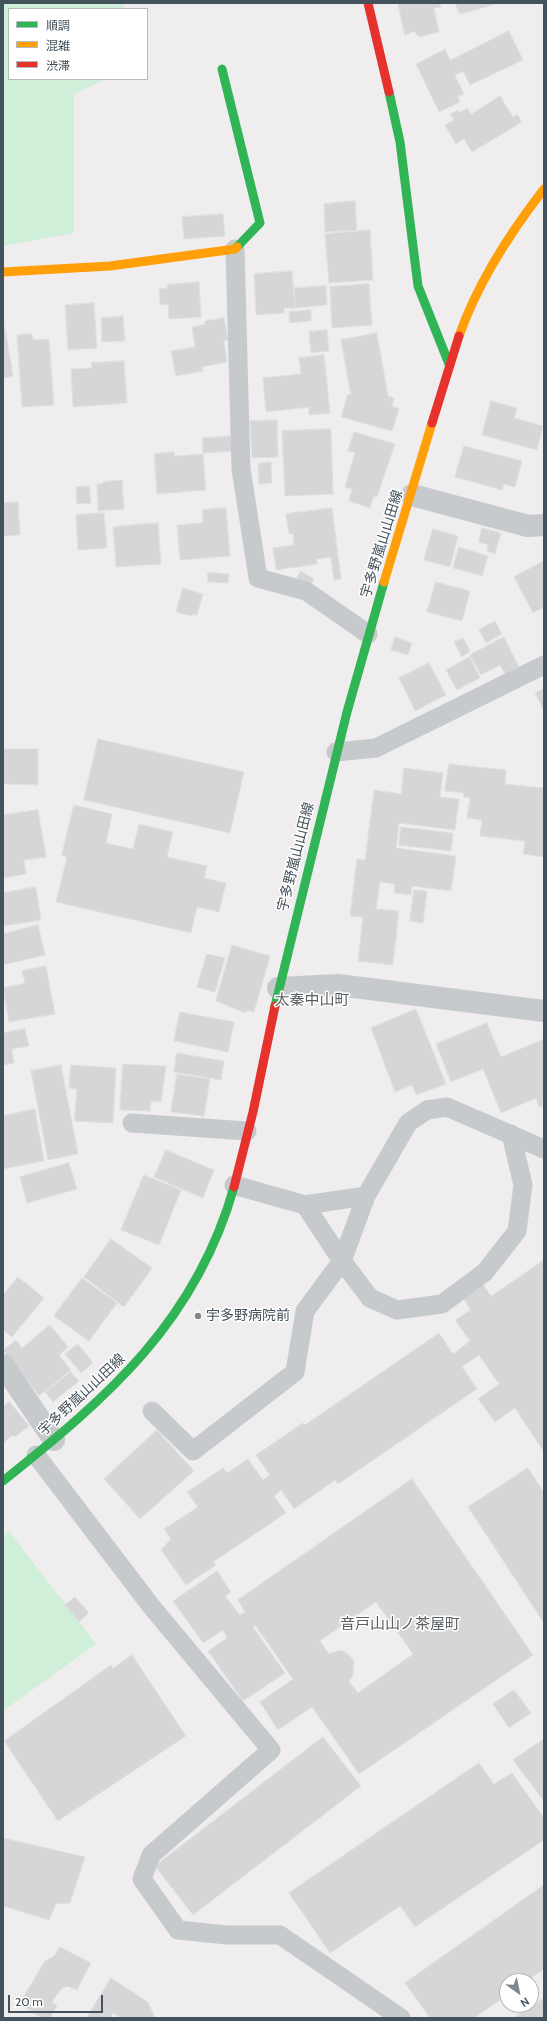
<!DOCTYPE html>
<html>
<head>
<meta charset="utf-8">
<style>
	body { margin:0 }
	#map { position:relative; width:547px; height:2021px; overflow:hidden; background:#efedee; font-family:Cabin,"Noto Sans JP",sans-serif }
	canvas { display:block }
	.frame { position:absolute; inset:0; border:4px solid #44525b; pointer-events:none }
	.legend { position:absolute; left:8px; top:8px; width:140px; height:72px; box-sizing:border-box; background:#fff; border:1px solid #b4babd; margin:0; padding:5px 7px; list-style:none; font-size:12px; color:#44525b }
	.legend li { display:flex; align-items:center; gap:8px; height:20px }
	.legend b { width:20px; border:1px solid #b4babd }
	.north { position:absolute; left:499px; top:1973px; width:40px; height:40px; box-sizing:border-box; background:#fff; border:1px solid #b4babd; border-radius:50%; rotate:147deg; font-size:11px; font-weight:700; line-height:16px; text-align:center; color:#44525b }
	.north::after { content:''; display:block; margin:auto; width:14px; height:18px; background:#80888e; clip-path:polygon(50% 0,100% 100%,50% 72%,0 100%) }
	.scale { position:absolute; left:8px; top:1995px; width:95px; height:18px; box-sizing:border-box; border:2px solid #44525b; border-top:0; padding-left:5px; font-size:12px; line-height:14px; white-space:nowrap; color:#44525b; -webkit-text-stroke:3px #fff; paint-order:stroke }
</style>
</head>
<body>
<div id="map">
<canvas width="547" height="2021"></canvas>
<div class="frame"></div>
<ul class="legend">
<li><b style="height:5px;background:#30b455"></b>順調</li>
<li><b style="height:5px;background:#ff9f0a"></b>混雑</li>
<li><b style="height:5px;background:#e5322d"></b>渋滞</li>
</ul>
<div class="north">N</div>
<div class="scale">20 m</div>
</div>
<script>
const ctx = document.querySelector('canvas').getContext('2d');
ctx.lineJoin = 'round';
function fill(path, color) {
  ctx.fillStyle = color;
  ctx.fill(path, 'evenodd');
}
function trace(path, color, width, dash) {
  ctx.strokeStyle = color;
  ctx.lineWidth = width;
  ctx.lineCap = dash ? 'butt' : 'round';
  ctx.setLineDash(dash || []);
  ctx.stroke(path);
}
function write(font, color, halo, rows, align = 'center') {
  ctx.font = font + ' Cabin,"Noto Sans JP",sans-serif';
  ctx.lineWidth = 3;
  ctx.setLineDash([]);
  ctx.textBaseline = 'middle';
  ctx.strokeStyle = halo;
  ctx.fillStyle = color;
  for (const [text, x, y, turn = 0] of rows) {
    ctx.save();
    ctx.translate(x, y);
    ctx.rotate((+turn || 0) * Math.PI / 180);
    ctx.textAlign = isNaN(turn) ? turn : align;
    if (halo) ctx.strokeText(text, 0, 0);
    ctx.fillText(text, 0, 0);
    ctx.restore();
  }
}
fill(new Path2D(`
	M3 3H123L124 9H9V79H106L74 94V233L3 246Z
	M9 1531 96 1644 3 1711V1537Z`), '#d0efd9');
const building = new Path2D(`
	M398 3H440L441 7 434 8 439 32 419 37 414 31 405 35Z
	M455 3H500L460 14Z
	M509 31 523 60 470 85 463 71 455 75 464 94 458 97 460 102 439 112 416 64 445 49 450 60Z
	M500 96 513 117 517 114 522 122 472 152 464 139 456 144 445 125 454 120 450 114 458 110 460 113 467 108 471 114Z
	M355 201 357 230 325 232 324 204Z
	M223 214 225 236 184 239 182 217Z
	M370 230 373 280 329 283 325 234Z
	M292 271 295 308H284V313L256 315 254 274Z
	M199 282 201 317 169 319 168 304 160 305 159 289 167 288V285Z
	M369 284 372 325 332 328 330 287Z
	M326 286 327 305 295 308 294 288Z
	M94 303 97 348 68 350 65 305Z
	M311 310V321L290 323 289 312Z
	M3 316 13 376 3 378Z
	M123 316 125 341 102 342 101 318Z
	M224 318 228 340 224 341 227 362 202 367 203 371 176 376 171 351 195 347 192 327 205 324V321Z
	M327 330 329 351 311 353 309 332Z
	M377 333 388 396 394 398 392 406 399 409 392 431 341 417 348 394 351 395 341 340Z
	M32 334 33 340 49 339 54 405 22 407 17 335Z
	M324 355 330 413 309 415V407L266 412 263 378 301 374 299 358Z
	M124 361 127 403 73 407 71 369 92 368 91 363Z
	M491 401 517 408 514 418 543 426 537 450 482 435Z
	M277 420 278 457 252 458 250 421Z
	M331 429 333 494 285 496 282 431Z
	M354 432 395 444 377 497 374 496 370 508 349 501 352 489 345 487 355 452 348 451Z
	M232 436 233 451 203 453 202 438Z
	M464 446 522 461 515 487 504 484 502 490 455 477Z
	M174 452 175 456 203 454 206 490 157 494 154 454Z
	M271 462 272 483 259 484 258 464Z
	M122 480 124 509 98 511 97 484H102L103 482Z
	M89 486 91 503 77 504 76 487Z
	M18 502 20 535 3 536V503Z
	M226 508 230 556 180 560 177 525 203 523 202 510Z
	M332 508 341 579 334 580 331 557 316 559 317 564 276 570 273 548 294 545 293 534H289L286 514Z
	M104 513 107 548 78 550 76 515Z
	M158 523 161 564 116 567 113 527Z
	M482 528 501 533 495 554 487 551 488 545 479 542Z
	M433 529 458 536 450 567 424 560Z
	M459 547 488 556 482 576 453 568Z
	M544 561V607L533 613 514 577Z
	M301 571 314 579 311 585 297 578Z
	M208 572 229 574 228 583 208 582Z
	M436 582 470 591 462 621 427 612Z
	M183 588 203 594 197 615 192 614 191 616 176 612Z
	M495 621 502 634 486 643 479 630Z
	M395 637 412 643 408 655 391 650Z
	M504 637 519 667 505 674 500 665 481 675 470 655Z
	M463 638 470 651 462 657 454 642Z
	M470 657 480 678 457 690 446 670Z
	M429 663 446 695 415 711 399 678Z
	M544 689V711L535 693Z
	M98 739 244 772 230 833 84 800Z
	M3 749H38V785L3 784Z
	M449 764 506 770 505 784 544 788V857L523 854 525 841 480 836 482 820 467 818 470 798 463 797 464 793 445 791Z
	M404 768 443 773 440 797 459 799 455 830 399 823 396 848 456 856 451 891 412 886 411 895 394 893 395 884 380 882 376 909 399 911 393 965 358 961 363 917 350 916 357 859 365 860 374 790 401 794Z
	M74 805 112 814 106 843 133 849 139 824 173 832 167 857 207 866 204 878 226 883 219 912 197 907 191 933 56 902 67 857 62 855Z
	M38 810 46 857 24 860 26 874 3 878V815Z
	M401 827 453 833 451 851 399 845Z
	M36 887 41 920 3 926V893Z
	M414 890 427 891 423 923 410 921Z
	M38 925 45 955 3 965V934Z
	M232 945 270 956 254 1012 247 1010 246 1013 216 1001Z
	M207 954 225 958 215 992 197 987Z
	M46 966 55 1014 9 1022 3 988 25 983 22 971Z
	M416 1009 446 1084 416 1095 412 1085 395 1092 371 1028Z
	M180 1012 234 1022 228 1052 174 1041Z
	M487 1023 501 1057 544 1039V1105L539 1107 536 1098 501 1113 483 1069 451 1082 436 1044Z
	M25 1029 29 1046 12 1049 14 1063 3 1065V1033Z
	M177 1053 224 1061 221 1080 174 1072Z
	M123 1064 166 1066 161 1102 151 1101 150 1111 120 1110Z
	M61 1065 78 1154 48 1160 31 1071Z
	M71 1065 116 1068 113 1123 74 1121 77 1089 69 1088Z
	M177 1074 210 1079 204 1116 171 1112Z
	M35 1109 44 1161 3 1169V1116Z
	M166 1150 214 1170 203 1198 154 1177Z
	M69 1163 77 1189 27 1203 20 1177Z
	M144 1175 181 1190 159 1245 121 1230Z
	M111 1239 152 1268 124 1307 84 1277Z
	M544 1260V1452L515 1408 495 1422 478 1399 499 1384 479 1355 462 1367 477 1389 338 1484 335 1480 294 1509 281 1490 274 1496 286 1513 213 1562 216 1565 186 1585 161 1550 171 1539 164 1529 198 1507 187 1492 223 1468 227 1473 248 1459 263 1480 270 1475 256 1455 303 1423 305 1425 439 1333 453 1354 470 1341 455 1320 471 1310 462 1297 482 1283 491 1296Z
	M18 1277 44 1298 12 1337 3 1330V1295Z
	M82 1278 117 1303 89 1341 54 1316Z
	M50 1325 68 1347 59 1355 71 1370 39 1396 3 1350 16 1340 22 1348Z
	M78 1344 93 1363 81 1373 65 1354Z
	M71 1372 79 1381 53 1402 45 1392Z
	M9 1401 29 1426 15 1437 13 1435 3 1443V1403L5 1405Z
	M157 1430 194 1471 140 1519 104 1479Z
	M528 1468 544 1493V1623L468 1507Z
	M412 1479 533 1655 359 1774 312 1707 278 1730 260 1702 293 1679 255 1625 253 1627 285 1673 243 1701 208 1651 227 1638 223 1630 203 1643 173 1601 217 1571 231 1592 225 1596 240 1615 245 1612 238 1600ZM376 1602 413 1654 358 1693 349 1681 353 1675 354 1661 349 1655 341 1650 329 1654 320 1641Z
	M75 1597 89 1613 79 1622 65 1605Z
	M132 1655 186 1736 58 1821 4 1741 111 1665 113 1668Z
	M514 1690 531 1713 509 1728 493 1704Z
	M323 1737 361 1786 193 1915 155 1866Z
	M544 1739V1801L513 1760Z
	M479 1763 494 1784 512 1773 544 1818V1840L415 1927 400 1906 330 1953 289 1893Z
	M3 1838 85 1857 70 1903 56 1904 49 1920 3 1906Z
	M544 1885V1969L527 1981H507V1995L474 2018H430L405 1983Z
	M60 1947 91 1963 77 1990 67 1986 61 1989 52 2002 57 2006 50 2018H42L19 2004 45 1961 54 1956Z
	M111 1978 148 2002 155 2018H121L113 2013 110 2018 87 2017Z
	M544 1998V2018H514Z`);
fill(building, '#d6d6d8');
trace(building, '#e0dfe1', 1);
trace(new Path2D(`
	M235 249 241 469 258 578 306 591 368 634
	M336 752 376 748 544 665
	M132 1123 247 1131
	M234 1185 305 1205 366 1196
	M305 1205 342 1261 370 1298 397 1310 442 1304 485 1272 517 1231 523 1185 511 1134
	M152 1411 193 1451 295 1372 305 1311 342 1261 366 1196 408 1123 427 1110 447 1107 544 1149
	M36 1455 151 1606 271 1750 151 1855 142 1879 178 1930 227 1935H280L401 2018`), '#c7cacd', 19);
trace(new Path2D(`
	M412 495 528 526 544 525
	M278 988 338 985 544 1011
	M3 1365 54 1440`), '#c7cacd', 22);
trace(new Path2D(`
	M222 69 260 223 237 247
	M389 92 400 142 418 286 449 364
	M275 1006 347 712 384 582
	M3 1481C108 1397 196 1322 234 1187`), '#30b455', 9);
trace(new Path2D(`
	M3 272 110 266 235 249 237 247
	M459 336C478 282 509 234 544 189
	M384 582 432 423`), '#ff9f0a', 9);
trace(new Path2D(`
	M368 3 389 92
	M432 423 459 336
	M234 1187 253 1112 275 1006`), '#e5322d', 9);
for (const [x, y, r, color] of [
	[198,1316,4,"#80888e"]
]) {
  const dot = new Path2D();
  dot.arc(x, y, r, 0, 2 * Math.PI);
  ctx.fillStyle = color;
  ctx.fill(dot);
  trace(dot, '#fff', 1.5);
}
write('14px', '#44525b', '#fff', [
	["宇多野嵐山山田線",382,544,-73],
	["宇多野嵐山山田線",296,857,-76],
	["宇多野嵐山山田線",82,1395,-43]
]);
write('14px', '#44525b', '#fff', [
	["宇多野病院前",206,1316]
], 'left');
write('15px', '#595e62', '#fff', [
	["太秦中山町",312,1001],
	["音戸山山ノ茶屋町",400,1625]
]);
</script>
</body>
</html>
